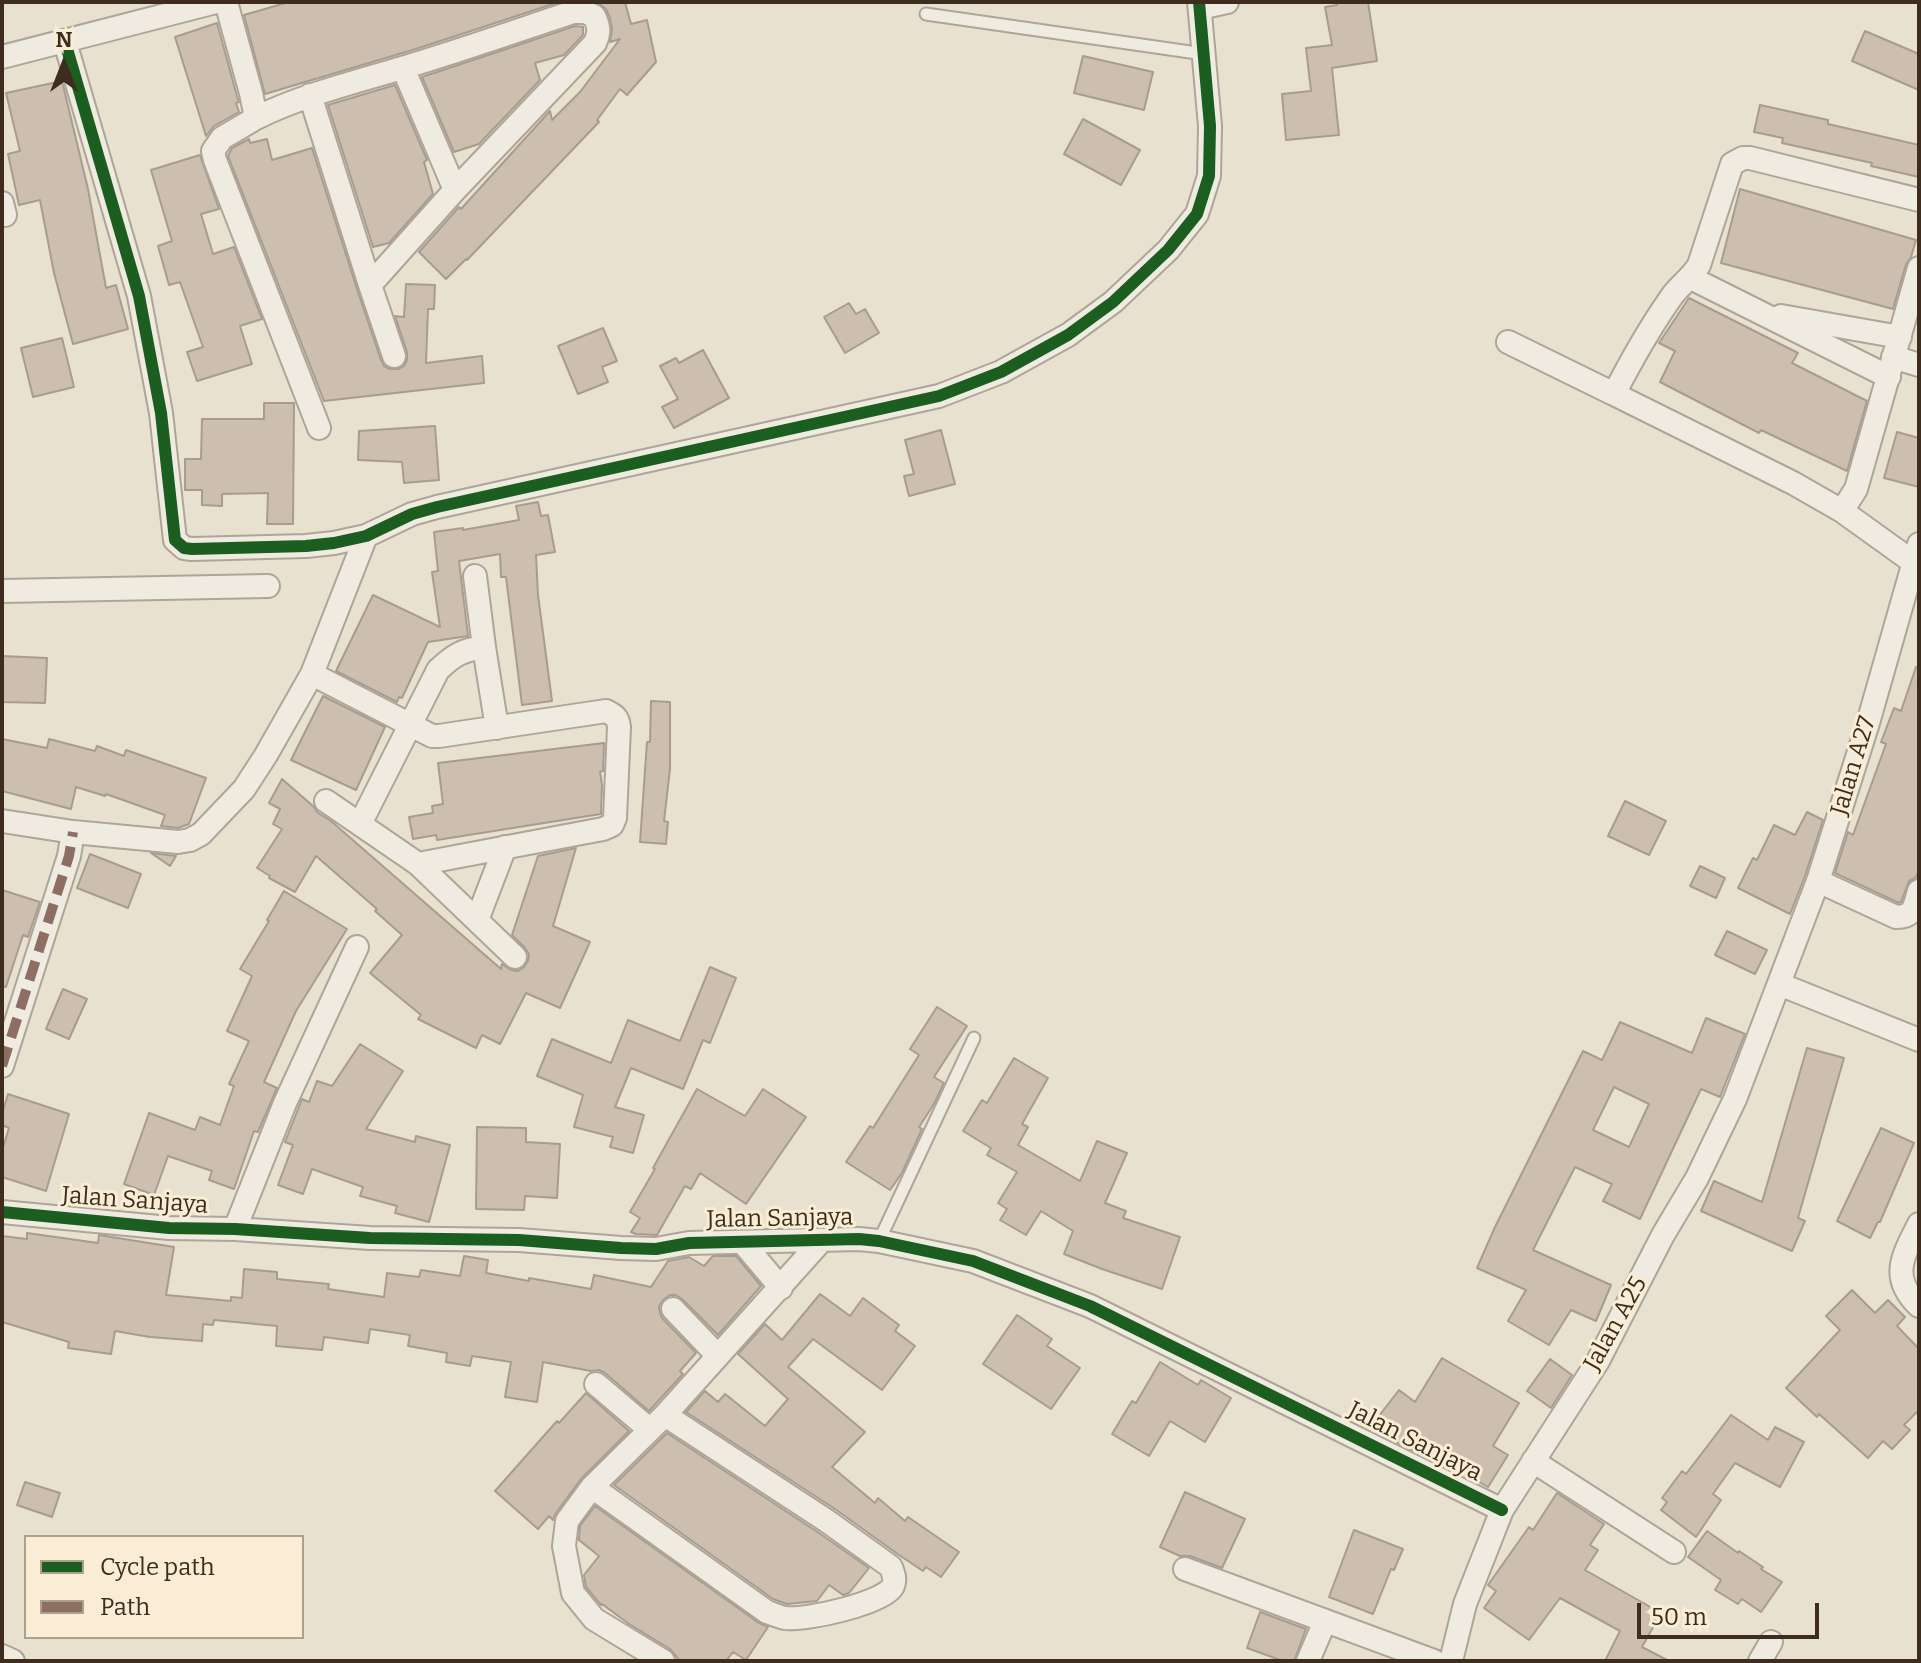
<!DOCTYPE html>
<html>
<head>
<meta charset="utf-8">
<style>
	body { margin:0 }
	#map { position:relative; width:1921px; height:1663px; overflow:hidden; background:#e8e1d0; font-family:Bitter,serif }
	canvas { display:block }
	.frame { position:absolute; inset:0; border:4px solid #3e2d1e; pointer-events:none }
	.legend { position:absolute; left:24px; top:1535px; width:280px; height:104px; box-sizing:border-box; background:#f9eed5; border:2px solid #aea18c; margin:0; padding:10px 14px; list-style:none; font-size:24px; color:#3e2d1e }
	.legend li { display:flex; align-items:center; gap:16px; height:40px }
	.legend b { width:40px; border:2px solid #aea18c }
	.north { position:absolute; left:24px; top:24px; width:80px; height:80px; -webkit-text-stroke:6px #f9eed5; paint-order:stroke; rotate:0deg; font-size:22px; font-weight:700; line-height:32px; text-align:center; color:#3e2d1e }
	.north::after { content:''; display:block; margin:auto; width:28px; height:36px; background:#3e2d1e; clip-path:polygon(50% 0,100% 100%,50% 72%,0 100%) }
	.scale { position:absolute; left:1637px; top:1603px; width:182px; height:36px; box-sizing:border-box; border:4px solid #3e2d1e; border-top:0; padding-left:10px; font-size:24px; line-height:28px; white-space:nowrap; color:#3e2d1e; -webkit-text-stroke:6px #f9eed5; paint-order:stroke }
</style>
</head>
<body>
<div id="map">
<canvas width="1921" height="1663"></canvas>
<div class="frame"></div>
<ul class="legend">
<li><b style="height:10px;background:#1b5e20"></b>Cycle path</li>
<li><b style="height:10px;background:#8d6e63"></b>Path</li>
</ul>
<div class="north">N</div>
<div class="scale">50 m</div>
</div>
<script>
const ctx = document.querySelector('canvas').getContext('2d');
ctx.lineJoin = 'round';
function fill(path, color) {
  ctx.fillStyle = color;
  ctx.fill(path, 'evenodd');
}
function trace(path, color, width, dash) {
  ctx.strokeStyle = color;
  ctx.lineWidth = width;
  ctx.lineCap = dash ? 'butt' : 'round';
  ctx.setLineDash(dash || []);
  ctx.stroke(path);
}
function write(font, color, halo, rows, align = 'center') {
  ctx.font = font + ' Bitter,serif';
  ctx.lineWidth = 6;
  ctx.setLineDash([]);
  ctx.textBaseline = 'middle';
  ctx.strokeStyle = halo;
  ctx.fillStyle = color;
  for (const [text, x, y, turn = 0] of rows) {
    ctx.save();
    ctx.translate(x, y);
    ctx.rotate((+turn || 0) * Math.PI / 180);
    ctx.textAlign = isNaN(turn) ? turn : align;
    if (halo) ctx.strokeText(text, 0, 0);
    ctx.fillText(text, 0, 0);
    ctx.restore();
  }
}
const building = new Path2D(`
	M289 2H559L419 48 265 94 244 15Z
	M597 2H625L631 24 647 20 656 62 627 95 620 89 597 120 599 122 467 260 466 259 446 279 419 252 459 207 461 209 550 111 552 120 580 92 620 39 610 42 612 29 610 18 606 9Z
	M1337 2H1368L1377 61 1332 68 1339 135 1286 140 1282 94 1311 91 1306 48 1332 45 1325 7 1337 5Z
	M217 23 237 96 239 102 236 103 239 112 214 126 206 136 175 37Z
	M575 26 583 27V35L564 55 535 63 540 80 479 144 454 152 422 77Z
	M1865 31 1919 54V90L1852 61Z
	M1083 56 1153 72 1144 110 1074 93Z
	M62 81 88 189 106 288 116 285 128 329 73 344 54 273 40 200 19 205 8 154 20 151 6 93Z
	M395 85 427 160 424 162 433 194 389 243 373 247 328 105Z
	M1760 105 1828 120V124L1919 145V177L1871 166 1872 163 1782 143 1783 138 1754 132Z
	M1083 119 1140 150 1121 185 1064 154Z
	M249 139 250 143 267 139 272 160 312 148 357 289 381 360 384 366 390 369H398L404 366 407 360V352L395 316 404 317 406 284 435 285 434 309H428L426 363 482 356 484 383 324 401 228 156 232 148Z
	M200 155 219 209 201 214 213 254 234 247 262 319 240 326 252 364 197 381 187 352 203 347 180 282 169 285 158 246 172 241 151 170Z
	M1740 189 1916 240 1911 257 1906 264 1893 309 1721 263Z
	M1689 298 1798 353 1792 363 1867 401 1847 471 1761 430 1759 433 1660 382 1675 351 1659 343Z
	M849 303 856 314 865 309 879 333 845 353 824 317Z
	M603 328 617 361 602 367 608 382 578 394 558 346Z
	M62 338 74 387 33 397 21 348Z
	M703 350 729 398 674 428 662 407 678 399 660 366 676 358 679 363Z
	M264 403H294L293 524H267L268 493 222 494V506L202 505V490H185V459H201L202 419H264Z
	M435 426 439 480 404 483 402 462 358 460 359 431Z
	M941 430 955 484 909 496 904 476 914 474 905 440Z
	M1897 432 1919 438V487L1884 478Z
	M538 502 541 516 548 515 555 552 536 555 538 595 552 701 522 705 506 577H501L500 554 459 561 468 636 428 642 402 698 399 697 397 702 336 671 373 595 440 627 432 572 438 571 434 532 463 528V530L519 520 516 506Z
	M2 656 47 658 45 703 2 702Z
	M1916 667 1919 668V871L1916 877 1909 881 1901 902 1899 903 1835 873 1848 832 1853 835 1886 744 1881 742 1894 708 1901 711Z
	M323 696 385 727 356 790 291 760Z
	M651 701 670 702V769L664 821 668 822 666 844 640 842 647 742H650Z
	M2 739 47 748 49 739 95 751 97 746 124 756 126 750 206 778 189 824 178 828 161 826 165 815 106 794 105 796 76 787 71 809 2 791Z
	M604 743 603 771 600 772 602 785 601 814 437 840 436 835 413 839 409 817 433 813 432 806 443 804 438 763Z
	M282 779 313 806 318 813 331 821 501 969 502 964 511 970 518 971 524 967 528 961 529 954 525 948 512 935 538 856 576 848 553 926 590 942 560 1008 526 993 500 1044 482 1035 476 1048 418 1019 421 1015 370 973 402 935 375 911 377 909 316 856 295 892 269 878 270 876 257 868 282 829 273 824 280 809 269 803Z
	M1625 801 1666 821 1649 855 1608 836Z
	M1807 812 1823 820 1805 876 1790 914 1738 888 1753 858 1757 860 1774 825 1795 835Z
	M151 853 176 856 170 866Z
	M90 854 141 874 128 908 77 888Z
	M1700 866 1725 878 1716 898 1690 886Z
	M2 890 40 902 28 937 23 935 6 987 2 986Z
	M284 891 347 929 296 1011 264 1082 277 1088 258 1132 254 1131 234 1189 209 1180 212 1171 168 1156 154 1195 124 1184 149 1113 195 1130 200 1117 220 1125 234 1086 229 1084 249 1041 227 1031 252 976 240 969 269 921 267 920Z
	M1727 931 1767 950 1755 974 1715 955Z
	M710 967 736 978 710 1043 703 1040 683 1089 631 1068 615 1107 644 1115 633 1153 610 1147 613 1137 574 1127 583 1095 537 1076 552 1039 611 1063 628 1020 680 1041Z
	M63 989 87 999 69 1039 46 1029Z
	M937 1007 967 1026 934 1077 944 1083 934 1104 919 1127 922 1129 902 1173 890 1190 846 1162 870 1126 873 1128 919 1055 910 1049Z
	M1706 1018 1745 1034 1720 1097 1701 1089 1640 1219 1603 1201 1612 1184 1575 1167 1533 1250 1611 1285 1596 1321 1571 1310 1549 1345 1508 1321 1526 1290 1477 1268 1495 1227 1583 1051 1602 1060 1620 1022 1692 1053ZM1614 1087 1649 1104 1629 1147 1593 1130Z
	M360 1044 403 1071 366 1129 415 1142 416 1136 450 1145 429 1222 395 1213 397 1206 360 1196 363 1187 312 1169 303 1194 278 1185 293 1145 285 1142 302 1099 309 1102 317 1081 332 1086Z
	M1807 1048 1844 1058 1798 1218 1805 1221 1792 1251 1701 1211 1714 1181 1762 1202Z
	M1014 1058 1048 1078 1022 1124 1028 1127 1018 1145 1080 1181 1097 1141 1127 1153 1105 1203 1126 1211 1123 1218 1180 1237 1162 1289 1102 1269 1064 1254 1073 1231 1041 1211 1026 1235 1000 1220 1007 1209 998 1203 1017 1172 987 1155 991 1148 963 1131 982 1100 987 1103Z
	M697 1089 745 1116 763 1089 806 1117 746 1204 700 1173 691 1189 685 1186 657 1235 636 1234 631 1232 640 1218 630 1212 655 1169 653 1168Z
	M8 1094 69 1114 46 1191 2 1177V1151L9 1128 2 1125V1114Z
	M477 1127 526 1128V1142L560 1144 557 1198 525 1196 524 1210 476 1209Z
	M1881 1128 1914 1143 1880 1222H1878L1870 1238 1837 1221Z
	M27 1233 98 1243 99 1235 174 1247 166 1295 231 1301V1297L242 1298 244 1269 277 1272V1279L329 1284 328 1289 384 1297 387 1273 419 1277 421 1270 460 1276 464 1256 488 1260 486 1273 529 1281V1278L591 1289 594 1275 651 1287 668 1261 689 1257 704 1266 713 1256H736L761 1286 718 1335 682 1299 676 1295H670L663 1300 659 1306 660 1313 662 1318 696 1353 680 1371 683 1374 649 1411 605 1373 599 1370 591 1371 543 1362 537 1402 505 1397 511 1362 472 1356 470 1366 446 1362 447 1353 408 1346 410 1335 370 1329 368 1343 324 1337 322 1350 276 1346 277 1326 214 1320 213 1325 203 1324 202 1341 150 1337 115 1331 111 1354 68 1348 69 1342 2 1322V1236L27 1239Z
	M1852 1290 1875 1313 1888 1300 1905 1317 1897 1326 1919 1349V1410L1904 1425 1910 1430 1892 1449 1883 1441 1868 1458 1819 1414 1817 1417 1786 1388 1840 1330 1826 1316Z
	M820 1294 850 1316 863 1298 899 1325 895 1331 915 1346 882 1390 813 1339 788 1367 865 1432 832 1467 875 1503 878 1498 905 1521 908 1517 959 1552 941 1577 926 1567 923 1571 899 1555 835 1509 686 1412 705 1391 718 1402 725 1394 765 1426 788 1399 738 1354 765 1324 782 1340Z
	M1017 1315 1052 1339 1047 1346 1080 1368 1051 1409 983 1364Z
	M1442 1358 1519 1403 1493 1446 1508 1455 1488 1487 1455 1468 1454 1471 1392 1440 1372 1425 1399 1390 1415 1402Z
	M1550 1359 1572 1375 1551 1408 1527 1391Z
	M1160 1362 1198 1385 1201 1380 1231 1398 1205 1442 1170 1421 1149 1456 1112 1434 1132 1401 1136 1403Z
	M586 1393 629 1431 581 1479 556 1513 553 1520 549 1516 538 1529 495 1491 557 1421 559 1423Z
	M1731 1415 1768 1440 1775 1427 1804 1442 1780 1487 1735 1463 1713 1494 1721 1500 1696 1537 1661 1510 1667 1502 1662 1498 1682 1471 1686 1474Z
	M667 1433 819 1533 869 1568 849 1593 843 1595 829 1585 817 1601 787 1604 773 1599 614 1485Z
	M25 1482 60 1493 52 1517 17 1505Z
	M1185 1492 1245 1519 1222 1568 1190 1556H1180L1160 1547Z
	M1557 1493 1604 1524 1590 1545 1598 1550 1585 1570 1661 1613 1642 1647 1669 1661H1605L1620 1631 1560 1598 1529 1640 1484 1608 1496 1591 1488 1585 1529 1527 1533 1530Z
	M595 1506 759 1623 768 1627 746 1660 733 1652 726 1661H680L670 1649 629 1624 602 1604 601 1605 586 1587 584 1575 599 1556 579 1540 580 1526Z
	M1354 1530 1403 1549 1394 1570 1391 1569 1373 1614 1329 1597Z
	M1707 1531 1738 1553 1739 1551 1763 1567 1761 1569 1782 1582 1761 1612 1742 1599 1738 1604 1715 1590 1721 1580 1688 1557Z
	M1260 1612 1306 1629 1294 1661H1283L1247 1648Z`);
fill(building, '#ccbfb0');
trace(building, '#a99c8e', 2);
const lane = new Path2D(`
	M926 14 1204 54
	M879 1241 974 1038`);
const street = new Path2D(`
	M226 2 251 93 256 118C303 95 352 83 402 68 459 51 516 31 573 12H585L594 16C599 26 600 32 595 43L455 190 370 285 394 356
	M1200 8 1227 2
	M65 42 139 296 161 413 175 540 184 548 192 549 306 546 334 543 366 536 412 514 437 507 939 396 1001 372 1068 335 1113 302 1168 250 1197 214 1209 176 1210 126 1199 2
	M2 57 216 2
	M403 68 455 190
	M310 95 370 285
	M256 118 222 138 213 151 215 160 319 428
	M1919 200 1750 158H1743L1732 164 1699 265C1690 280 1678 286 1670 299 1649 329 1631 361 1614 394L1793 483 1842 511 1856 489 1919 268
	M2 203 5 215
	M1691 278 1889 377
	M1781 316 1900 337
	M1508 342 1614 394
	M1893 357 1919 365
	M1842 511 1913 562
	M475 576 484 647
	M2 591 268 586
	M312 674 432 736H439L606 711C614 715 618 717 619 727L615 818 612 825 603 829 418 864 326 801
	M2 821 73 832 178 842 190 840 201 834 244 789 266 755 312 674 366 536
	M360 824 438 670C454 655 462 650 484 647L497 728
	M418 864 515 957
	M1818 881 1896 917C1915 917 1914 906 1919 891
	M477 920 505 847
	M1779 984 1919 1040
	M2 1066 69 856 73 832
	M2 1212 169 1228 235 1229 370 1238 519 1240 621 1248 656 1249 689 1243 859 1239 879 1241 973 1261 1090 1306 1502 1510
	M1919 1224C1903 1256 1889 1277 1919 1306
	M235 1229 285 1103 357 947
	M743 1243 781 1288
	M673 1309 718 1356
	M596 1384 649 1429
	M1533 1461 1674 1552
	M592 1487 767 1612C773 1614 780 1617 785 1618 805 1621 885 1603 893 1586 896 1579 893 1573 891 1567L827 1521 665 1415
	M1185 1569 1434 1661
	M2 1656 13 1661
	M663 1661 594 1619 573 1593 564 1546 567 1521 592 1487 665 1415 822 1240
	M1308 1661 1325 1621
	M1451 1661 1465 1604 1502 1510 1598 1361 1663 1235 1697 1178 1735 1099 1818 881 1868 723 1919 544
	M1760 1661 1771 1642`);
trace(lane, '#ada698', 15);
trace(street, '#ada698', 26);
trace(lane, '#f0ebe1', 11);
trace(street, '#f0ebe1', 22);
trace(new Path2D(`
	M2 1066 69 856 73 832`), '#8d6e63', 10, [20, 10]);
trace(new Path2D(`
	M65 42 139 296 161 413 175 540 184 548 192 549 306 546 334 543 366 536 412 514 437 507 939 396 1001 372 1068 335 1113 302 1168 250 1197 214 1209 176 1210 126 1199 2
	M2 1212 169 1228 235 1229 370 1238 519 1240 621 1248 656 1249 689 1243 859 1239 879 1241 973 1261 1090 1306 1502 1510`), '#1b5e20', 12);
write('24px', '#3e2d1e', '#f9eed5', [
	["Jalan A27",1854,766,-73],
	["Jalan Sanjaya",135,1201,4],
	["Jalan Sanjaya",780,1219,-1],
	["Jalan A25",1616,1324,-61],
	["Jalan Sanjaya",1415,1442,27]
]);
</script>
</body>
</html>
